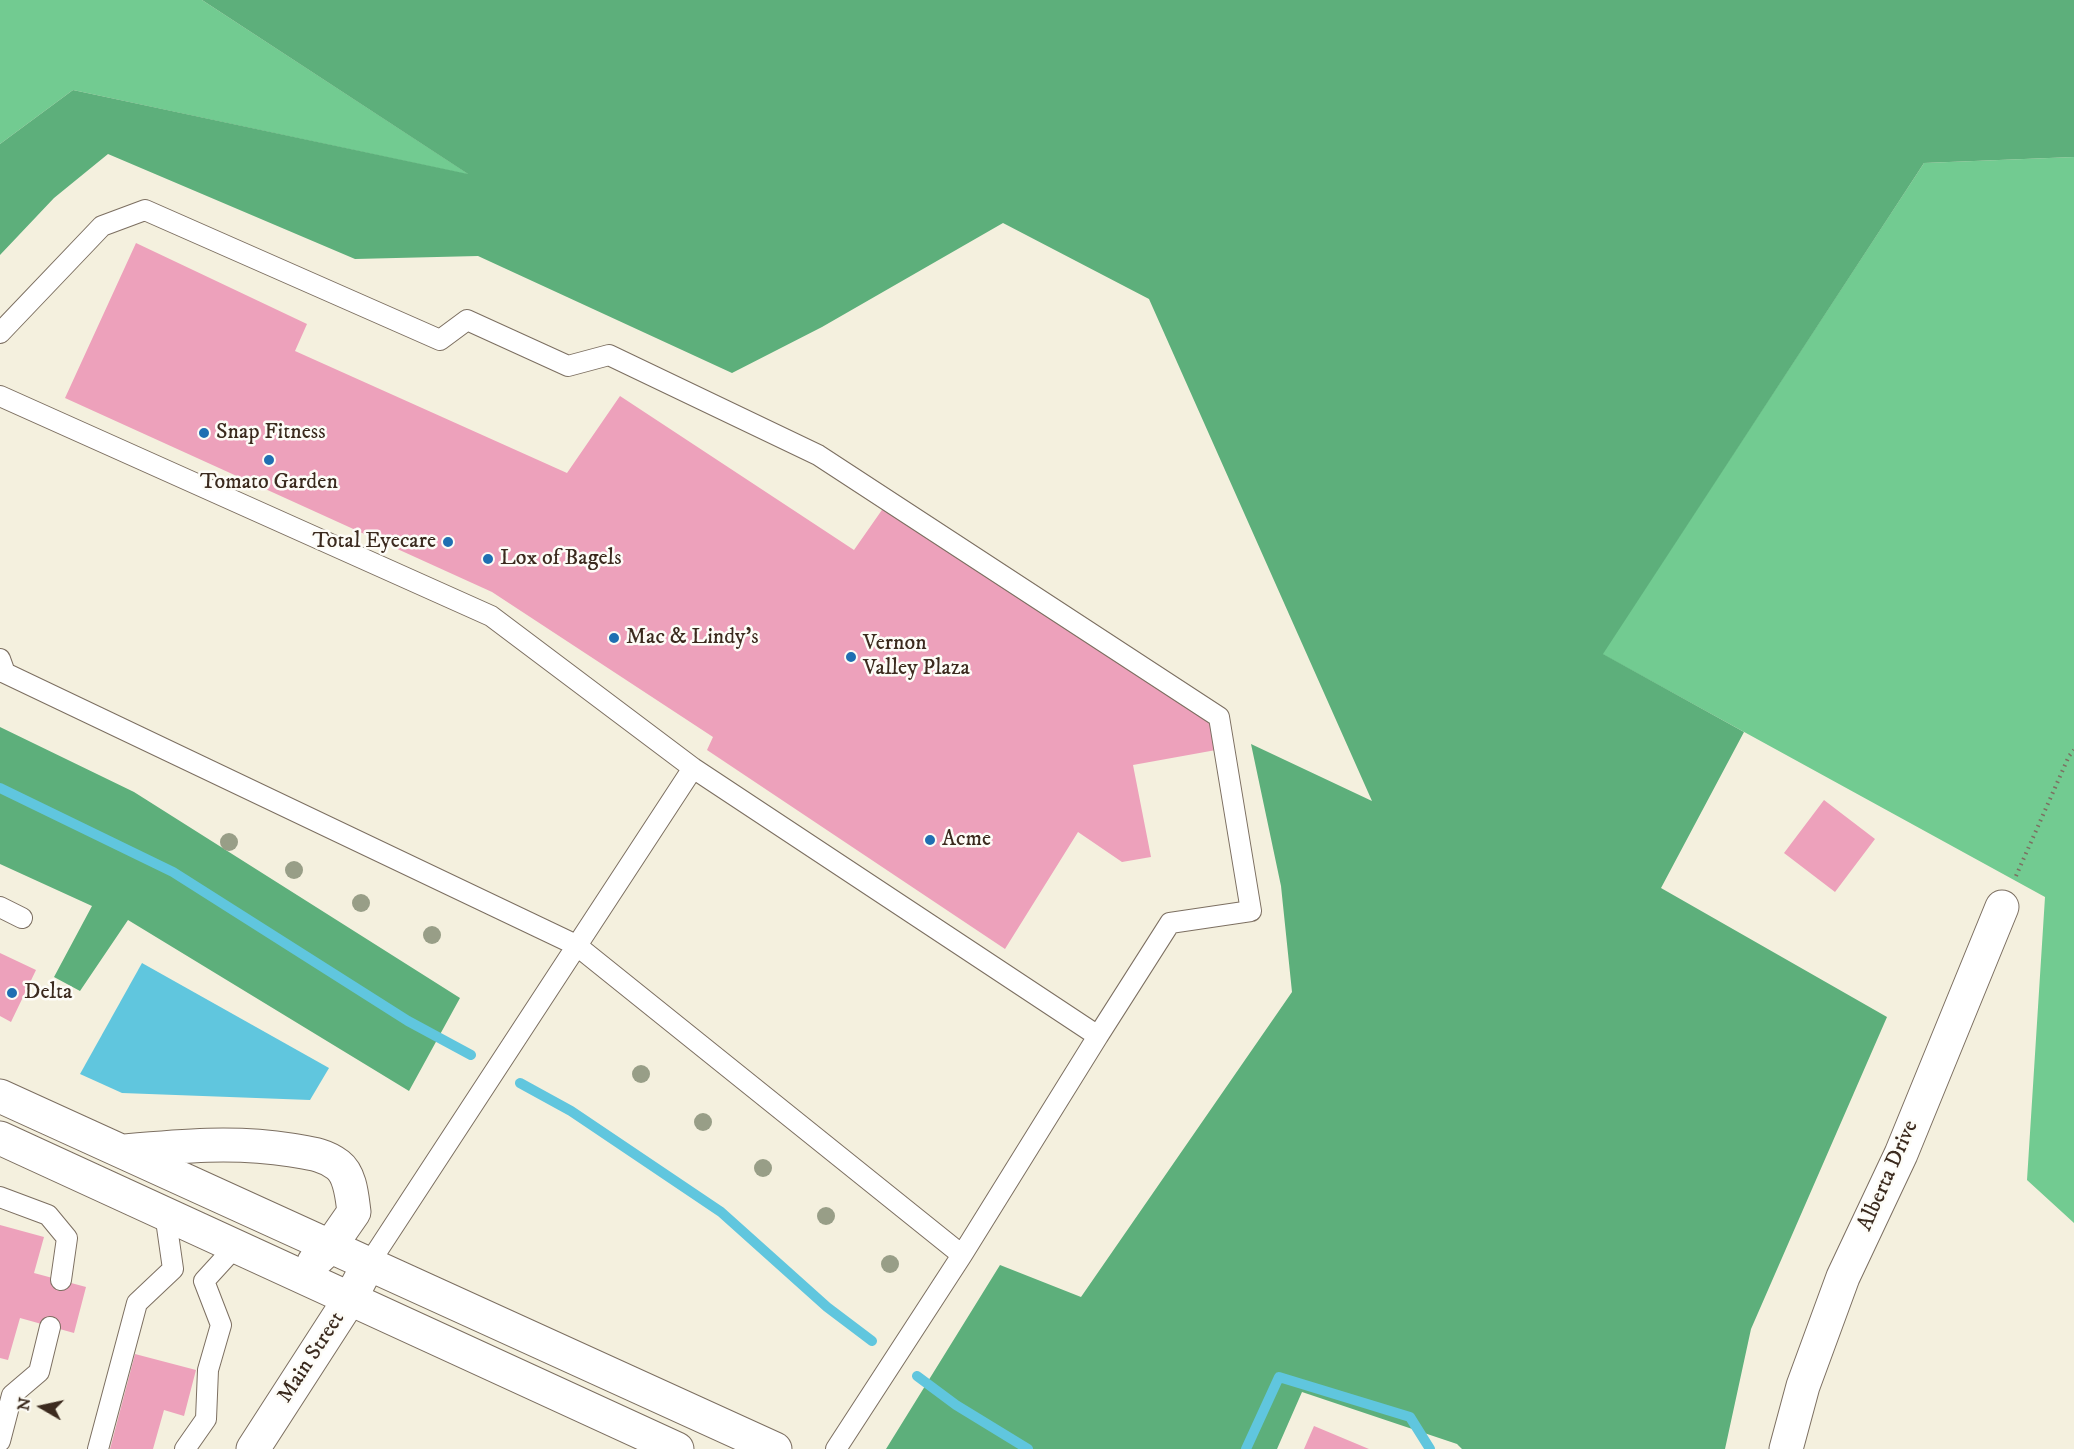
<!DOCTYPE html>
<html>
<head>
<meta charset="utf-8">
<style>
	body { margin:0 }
	#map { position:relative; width:2074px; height:1449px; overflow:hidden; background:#f4f0de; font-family:"IM FELL DW Pica",serif }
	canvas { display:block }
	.north { position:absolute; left:12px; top:1377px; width:60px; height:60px; -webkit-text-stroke:4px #fdfcf7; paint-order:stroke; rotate:279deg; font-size:16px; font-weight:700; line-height:24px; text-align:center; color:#3b2a1e }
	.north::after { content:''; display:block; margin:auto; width:21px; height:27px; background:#3b2a1e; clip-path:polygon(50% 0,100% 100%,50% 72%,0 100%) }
</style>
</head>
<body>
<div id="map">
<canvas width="2074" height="1449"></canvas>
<div class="north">N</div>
</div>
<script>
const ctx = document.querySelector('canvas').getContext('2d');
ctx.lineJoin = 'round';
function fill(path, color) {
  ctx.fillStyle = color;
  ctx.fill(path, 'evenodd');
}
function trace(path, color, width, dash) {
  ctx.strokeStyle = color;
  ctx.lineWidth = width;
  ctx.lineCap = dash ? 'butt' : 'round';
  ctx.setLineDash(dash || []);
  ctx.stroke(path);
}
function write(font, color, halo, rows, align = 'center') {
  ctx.font = font + ' "IM FELL DW Pica",serif';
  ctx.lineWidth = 5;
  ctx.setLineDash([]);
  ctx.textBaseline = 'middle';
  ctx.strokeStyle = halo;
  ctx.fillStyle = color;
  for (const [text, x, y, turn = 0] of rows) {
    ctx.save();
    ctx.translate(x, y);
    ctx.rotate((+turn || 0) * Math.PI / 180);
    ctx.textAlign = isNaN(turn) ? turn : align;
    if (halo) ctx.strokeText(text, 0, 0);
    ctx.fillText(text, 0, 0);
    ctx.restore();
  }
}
fill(new Path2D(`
	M0 0H202L470 175 73 90 0 144Z
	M2074 157V1223L2027 1180 2045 897 1602 654 1924 163Z`), '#72cb91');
fill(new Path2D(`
	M202 0H2074V157L1924 163 1603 654 1744 732 1661 888 1887 1017 1751 1329 1725 1449H1462L1457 1444 1302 1392 1277 1449H886L1000 1265 1081 1297 1292 992 1281 886 1251 744 1372 801 1149 299 1003 223 822 327 732 373 478 256 355 259 108 154 54 198 0 255V144L73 90 468 174Z
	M0 727 134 792 460 998 409 1091 128 920 80 991 54 977 92 906 0 864Z`), '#5daf7b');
fill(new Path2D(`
	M142 963 329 1068 310 1100 122 1093 80 1074Z`), '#60c6de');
trace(new Path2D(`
	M0 788 173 872 408 1021 471 1055
	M520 1083 571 1111 721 1212 827 1307 872 1341
	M917 1376 956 1405 1028 1449
	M1246 1449 1279 1377 1410 1417 1430 1449`), '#60c6de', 10);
fill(new Path2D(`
	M136 243 307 324 295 351 567 473 620 396 854 550 884 507 1209 722 1216 750 1133 765 1151 857 1122 862 1078 832 1005 949 707 750 713 737 492 592 65 398Z
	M1824 800 1875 839 1835 892 1784 853Z
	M0 953 36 970 11 1022 0 1016Z
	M0 1225 44 1237 34 1273 86 1287 74 1333 20 1318 8 1360 0 1358Z
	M135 1354 196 1370 184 1416 164 1410 153 1449H110Z
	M1314 1426 1369 1449H1304Z`), '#eda1bb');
const service = new Path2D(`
	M0 333 102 226 145 210 440 340 467 320 568 366 609 355 818 455 1219 717 1251 911 1170 923 1098 1036
	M0 396 491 616 693 768 1098 1036 962 1255 836 1449
	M0 659 5 673 576 945 962 1255
	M0 907 22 918
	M0 1197 48 1215 67 1238 61 1280
	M368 1265 693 768
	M0 1441 12 1395 39 1372 50 1327
	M98 1449 137 1303 173 1269 165 1213
	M185 1449 206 1419 208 1370 221 1325 204 1281 236 1246`);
const minor = new Path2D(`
	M253 1449 351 1297 368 1265
	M1786 1449 1803 1386 1843 1277 1901 1154 2002 907`);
const secondary = new Path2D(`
	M0 1096 775 1449
	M0 1138 677 1449
	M125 1151C180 1146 235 1141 291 1150 308 1153 324 1154 338 1165 351 1175 352 1198 354 1212L329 1248 314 1262`);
trace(service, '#7c6f61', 22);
trace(minor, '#7c6f61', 35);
trace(secondary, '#7c6f61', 35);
trace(new Path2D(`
	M2016 876 2069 756 2074 750`), '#7c6f61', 4, [1.5, 4.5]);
trace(service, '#fff', 20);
trace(minor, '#fff', 33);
trace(secondary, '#fff', 33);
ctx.fillStyle = '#989e87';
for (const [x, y] of [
	[229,842],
	[294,870],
	[361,903],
	[432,935],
	[641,1074],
	[703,1122],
	[763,1168],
	[826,1216],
	[890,1264]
]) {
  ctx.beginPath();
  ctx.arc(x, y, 9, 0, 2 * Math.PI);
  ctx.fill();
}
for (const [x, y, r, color] of [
	[204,433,6,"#1f6fb2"],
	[269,460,6,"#1f6fb2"],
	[448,542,6,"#1f6fb2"],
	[488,559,6,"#1f6fb2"],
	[614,638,6,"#1f6fb2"],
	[851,657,6,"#1f6fb2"],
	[930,840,6,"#1f6fb2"],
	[12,993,6,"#1f6fb2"]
]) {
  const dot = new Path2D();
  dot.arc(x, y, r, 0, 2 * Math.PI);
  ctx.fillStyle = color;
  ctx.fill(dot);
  trace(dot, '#fdfcf7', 2);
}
write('22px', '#3b2a1e', '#fdfcf7', [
	["Snap Fitness",216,433],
	["Tomato Garden",269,483,"center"],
	["Total Eyecare",436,542,"right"],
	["Lox of Bagels",500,559],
	["Mac & Lindy's",626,638],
	["Vernon",863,644],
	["Valley Plaza",863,669],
	["Acme",942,840],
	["Delta",24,993]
], 'left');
write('22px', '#3b2a1e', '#fdfcf7', [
	["Alberta Drive",1889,1176,-66],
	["Main Street",312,1358,-57]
]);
</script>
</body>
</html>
